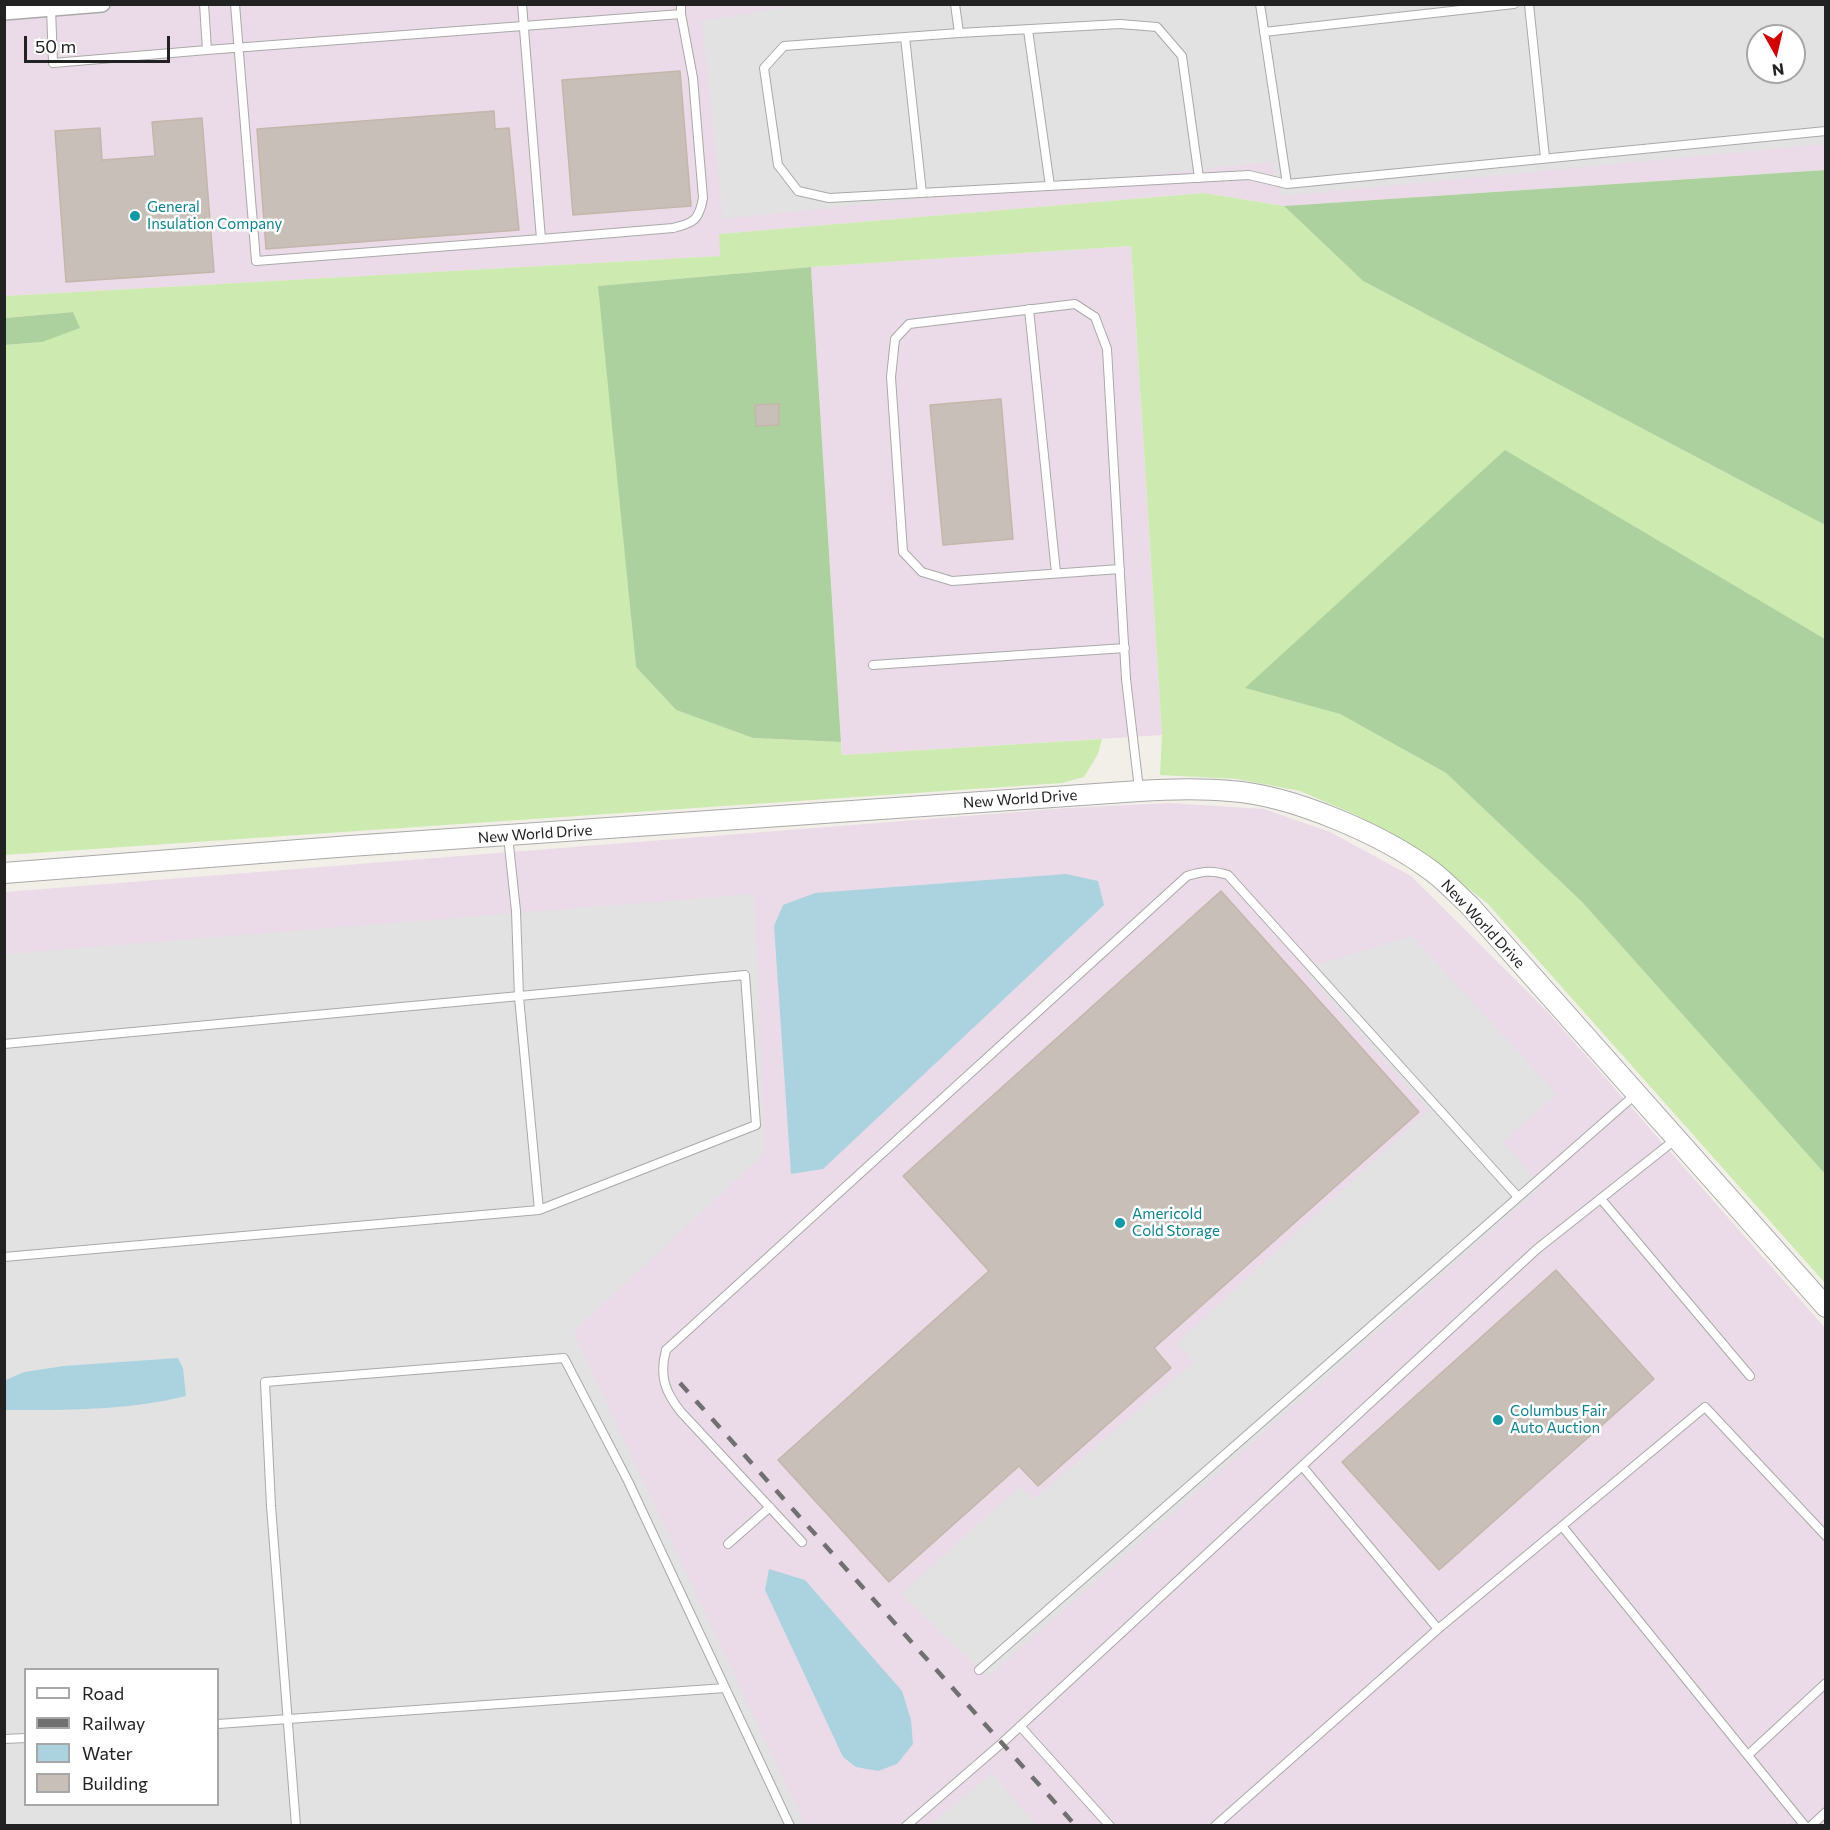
<!DOCTYPE html>
<html>
<head>
<meta charset="utf-8">
<style>
	body { margin:0 }
	#map { position:relative; width:1830px; height:1830px; overflow:hidden; background:#f2efe9; font-family:Commissioner,sans-serif }
	canvas { display:block }
	.frame { position:absolute; inset:0; border:6px solid #222; pointer-events:none }
	.legend { position:absolute; left:24px; top:1668px; width:195px; height:138px; box-sizing:border-box; background:#fff; border:2px solid #a7a7a7; margin:0; padding:8px 10px; list-style:none; font-size:18px; color:#222 }
	.legend li { display:flex; align-items:center; gap:12px; height:30px }
	.legend b { width:30px; border:2px solid #a7a7a7 }
	.north { position:absolute; left:1746px; top:24px; width:60px; height:60px; box-sizing:border-box; background:#fff; border:2px solid #a7a7a7; border-radius:50%; rotate:172deg; font-size:16px; font-weight:700; line-height:24px; text-align:center; color:#222 }
	.north::after { content:''; display:block; margin:auto; width:21px; height:27px; background:#d40000; clip-path:polygon(50% 0,100% 100%,50% 72%,0 100%) }
	.scale { position:absolute; left:24px; top:36px; width:146px; height:27px; box-sizing:border-box; border:3px solid #222; border-top:0; padding-left:8px; font-size:18px; line-height:21px; white-space:nowrap; color:#222; -webkit-text-stroke:4px #fff; paint-order:stroke }
</style>
</head>
<body>
<div id="map">
<canvas width="1830" height="1830"></canvas>
<div class="frame"></div>
<ul class="legend">
<li><b style="height:8px;background:#fff"></b>Road</li>
<li><b style="height:8px;background:#707070"></b>Railway</li>
<li><b style="height:16px;background:#aad3df"></b>Water</li>
<li><b style="height:16px;background:#c7bfb8"></b>Building</li>
</ul>
<div class="north">N</div>
<div class="scale">50 m</div>
</div>
<script>
const ctx = document.querySelector('canvas').getContext('2d');
ctx.lineJoin = 'round';
function fill(path, color) {
  ctx.fillStyle = color;
  ctx.fill(path, 'evenodd');
}
function trace(path, color, width, dash) {
  ctx.strokeStyle = color;
  ctx.lineWidth = width;
  ctx.lineCap = dash ? 'butt' : 'round';
  ctx.setLineDash(dash || []);
  ctx.stroke(path);
}
function write(font, color, halo, rows, align = 'center') {
  ctx.font = font + ' Commissioner,sans-serif';
  ctx.lineWidth = 5;
  ctx.setLineDash([]);
  ctx.textBaseline = 'middle';
  ctx.strokeStyle = halo;
  ctx.fillStyle = color;
  for (const [text, x, y, turn = 0] of rows) {
    ctx.save();
    ctx.translate(x, y);
    ctx.rotate((+turn || 0) * Math.PI / 180);
    ctx.textAlign = isNaN(turn) ? turn : align;
    if (halo) ctx.strokeText(text, 0, 0);
    ctx.fillText(text, 0, 0);
    ctx.restore();
  }
}
fill(new Path2D(`
	M5 5H1825V170L1284 206 1204 193 720 234 721 256 5 296ZM1758 36H1794V72H1758Z
	M1131 246 1162 735 842 755 811 267Z
	M1170 803 1264 809 1330 832 1411 876 1546 1010 1825 1328V1825L5 1826V892L1067 808ZM26 1670H218V1804H26Z`), '#ebdbe8');
fill(new Path2D(`
	M1204 193 1284 206 1363 281 1825 525V639L1505 451 1246 688 1340 714 1446 773 1582 902 1825 1174V1283L1487 903 1424 854 1356 815 1300 791 1237 779 1160 775 1162 735 1131 246 811 267 599 286 636 667 676 710 753 738 841 742 842 755 1102 739 1098 754 1084 777 1062 783 5 855V345L42 342 72 312 5 318V296L720 256 719 234Z`), '#cdebb0');
fill(new Path2D(`
	M1825 170V525L1363 281 1284 206Z
	M811 267 841 742 753 738 676 710 636 667 598 286Z
	M73 312 80 328 42 342 5 345V318Z
	M1505 450 1825 639V1174L1582 902 1446 773 1340 714 1245 688Z`), '#add19e');
fill(new Path2D(`
	M806 4 1825 5V144L1282 196 1271 162 723 219 702 21ZM1758 36H1794V72H1758Z
	M754 894 765 1153 573 1332 805 1825 5 1826V954ZM26 1670H218V1804H26Z
	M1412 936 1557 1094 1503 1142 1542 1186 988 1677 901 1594 1020 1486 1033 1500 1193 1363 1177 1343 1428 1110 1303 969Z
	M992 1773 1036 1825H930Z`), '#e2e2e2');
fill(new Path2D(`
	M1066 874 1098 881 1104 905 823 1169 791 1174 774 926 783 905 815 893Z
	M178 1358 183 1368 186 1396C126 1411 65 1410 5 1410L6 1380 24 1372 64 1366Z
	M769 1569 805 1580 902 1691 911 1720 913 1744 897 1764 878 1771 856 1767 843 1757 765 1590Z`), '#aad3df');
const building = new Path2D(`
	M680 71 691 206 573 215 562 80Z
	M494 111 495 129 509 128 519 230 266 249 257 129Z
	M202 118 214 272 66 282 55 131 100 128 102 160 155 156 152 122Z
	M1001 399 1013 539 943 545 930 405Z
	M779 404V425L756 426 755 405Z
	M1221 891 1419 1112 1154 1348 1171 1368 1038 1486 1019 1466 889 1582 778 1460 989 1271 903 1176Z
	M1556 1270 1654 1379 1439 1570 1342 1462Z`);
fill(building, '#c7bfb8');
trace(building, '#c4b6ab', 1.5);
const service = new Path2D(`
	M235 4 256 261 541 239 522 4
	M955 4 959 33 784 46 764 68 778 165 798 191 829 198 1249 175 1287 184
	M1260 4 1287 184 1826 131
	M1529 4 1545 158
	M51 8 53 63 207 50 204 4
	M1028 30 1050 186
	M1264 32 1514 4
	M959 33 1120 24 1157 27 1182 56 1199 178
	M905 37 922 193
	M207 50 681 14V4
	M541 239 673 228C694 223 699 220 703 198L693 78 681 14
	M1029 309 1056 573
	M1120 569 952 581 922 572 903 552 891 377 895 339 909 324 1075 304 1095 317 1107 349 1126 679 1139 789
	M873 665 1125 648
	M508 836 516 911 519 997 539 1210
	M4 1044 745 975 756 1125 539 1210 4 1257
	M1601 1199 1750 1376
	M1302 1466 1438 1629 1562 1526 1805 1826
	M1562 1526 1705 1407 1826 1536
	M802 1542 681 1412C665 1392 659 1376 666 1350L1187 876C1203 871 1212 870 1228 875L1518 1197
	M728 1544 770 1507
	M979 1670 1636 1094
	M218 1724 725 1688
	M1020 1726 1110 1826
	M4 1739 26 1738
	M1748 1755 1826 1683
	M296 1826 271 1506 265 1382 564 1358 628 1481 790 1826
	M906 1826 1002 1743 1537 1249 1676 1139
	M1215 1826 1438 1629
	M1811 1826 1826 1812`);
const minor = new Path2D(`
	M4 12 102 4`);
const tertiary = new Path2D(`
	M4 873 350 846 1139 791C1169 789 1200 788 1230 791 1292 795 1384 835 1433 872 1446 882 1458 895 1470 906L1826 1307`);
trace(service, '#a9a9a9', 10);
trace(minor, '#a9a9a9', 18);
trace(tertiary, '#a9a9a9', 22);
trace(service, '#fff', 8);
trace(minor, '#fff', 15);
trace(tertiary, '#fff', 20);
trace(new Path2D(`
	M680 1383 1076 1826`), '#707070', 4.5, [12, 12]);
for (const [x, y, r, color] of [
	[135,216,6,"#0f9aa8"],
	[1120,1223,6,"#0f9aa8"],
	[1498,1420,6,"#0f9aa8"]
]) {
  const dot = new Path2D();
  dot.arc(x, y, r, 0, 2 * Math.PI);
  ctx.fillStyle = color;
  ctx.fill(dot);
  trace(dot, '#fff', 2);
}
write('15px', '#0d838f', '#fff', [
	["General",147,207],
	["Insulation Company",147,224],
	["Americold",1132,1214],
	["Cold Storage",1132,1231],
	["Columbus Fair",1510,1411],
	["Auto Auction",1510,1428]
], 'left');
write('15px', '#222', '#fff', [
	["New World Drive",1020,799,-4],
	["New World Drive",535,834,-4],
	["New World Drive",1483,924,47]
]);
</script>
</body>
</html>
